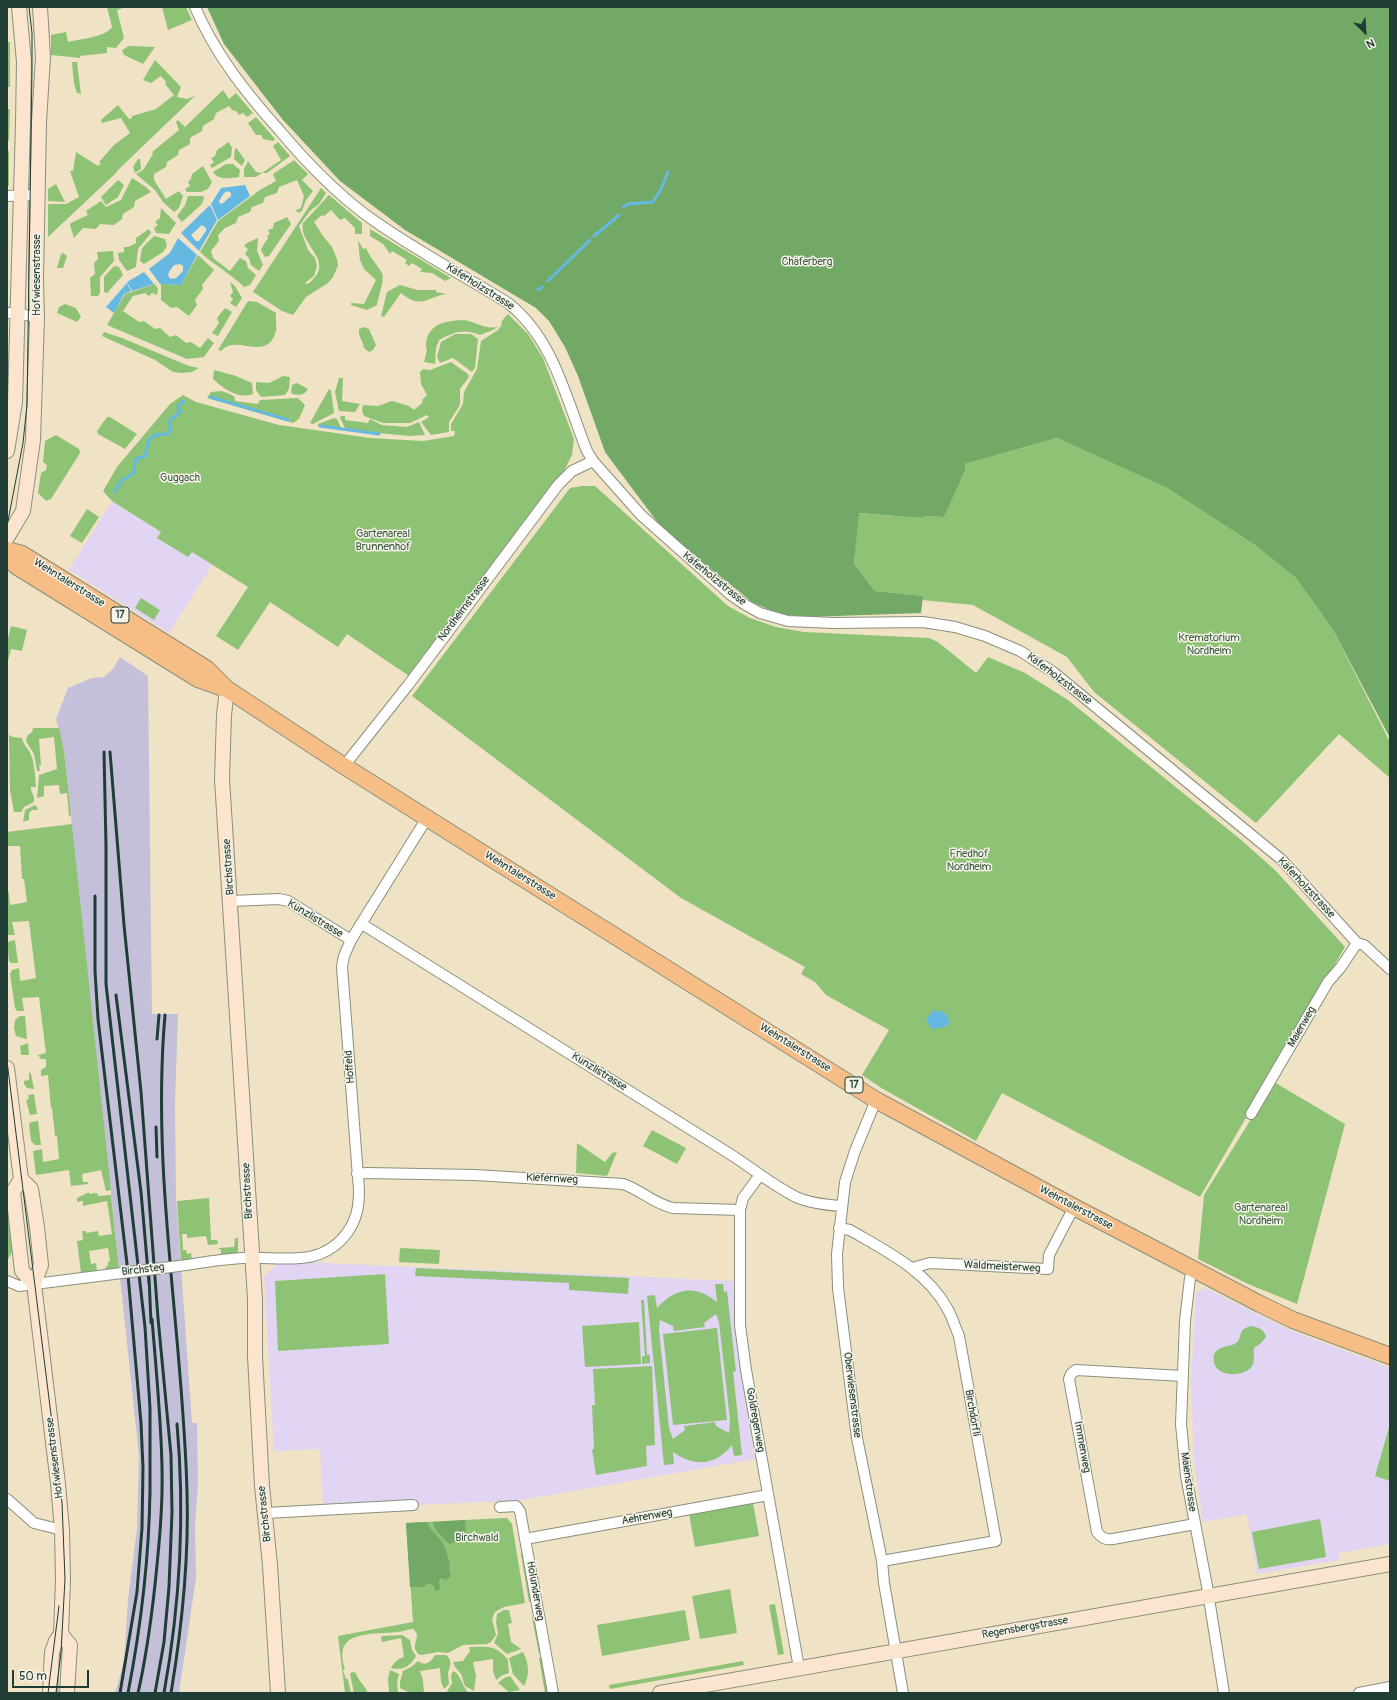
<!DOCTYPE html>
<html>
<head>
<meta charset="utf-8">
<style>
	body { margin:0 }
	#map { position:relative; width:1397px; height:1700px; overflow:hidden; background:#f0e2c5; font-family:Pangolin,sans-serif }
	canvas { display:block }
	.frame { position:absolute; inset:0; border:8px solid #1f3d34; pointer-events:none }
	.north { position:absolute; left:1345px; top:12px; width:40px; height:40px; -webkit-text-stroke:3px #f7f3e8; paint-order:stroke; rotate:155deg; font-size:11px; font-weight:700; line-height:16px; text-align:center; color:#1f3d34 }
	.north::after { content:''; display:block; margin:auto; width:14px; height:18px; background:#1f3d34; clip-path:polygon(50% 0,100% 100%,50% 72%,0 100%) }
	.scale { position:absolute; left:12px; top:1670px; width:77px; height:18px; box-sizing:border-box; border:2px solid #1f3d34; border-top:0; padding-left:5px; font-size:12px; line-height:14px; white-space:nowrap; color:#1f3d34; -webkit-text-stroke:3px #f7f3e8; paint-order:stroke }
</style>
</head>
<body>
<div id="map">
<canvas width="1397" height="1700"></canvas>
<div class="frame"></div>
<div class="north">N</div>
<div class="scale">50 m</div>
</div>
<script>
const ctx = document.querySelector('canvas').getContext('2d');
ctx.lineJoin = 'round';
function fill(path, color) {
  ctx.fillStyle = color;
  ctx.fill(path, 'evenodd');
}
function trace(path, color, width, dash) {
  ctx.strokeStyle = color;
  ctx.lineWidth = width;
  ctx.lineCap = dash ? 'butt' : 'round';
  ctx.setLineDash(dash || []);
  ctx.stroke(path);
}
function write(font, color, halo, rows, align = 'center') {
  ctx.font = font + ' Pangolin,sans-serif';
  ctx.lineWidth = 3;
  ctx.setLineDash([]);
  ctx.textBaseline = 'middle';
  ctx.strokeStyle = halo;
  ctx.fillStyle = color;
  for (const [text, x, y, turn = 0] of rows) {
    ctx.save();
    ctx.translate(x, y);
    ctx.rotate((+turn || 0) * Math.PI / 180);
    ctx.textAlign = isNaN(turn) ? turn : align;
    if (halo) ctx.strokeText(text, 0, 0);
    ctx.fillText(text, 0, 0);
    ctx.restore();
  }
}
fill(new Path2D(`
	M112 501 212 565 169 633 69 570Z
	M302 1262 734 1281V1316L740 1367 755 1459 522 1500 418 1505 417 1500 323 1506 320 1449 274 1451 264 1277 277 1264Z
	M1205 1288 1292 1331 1390 1368V1544L1339 1553V1560L1257 1574 1247 1514 1203 1522 1194 1461 1191 1381 1196 1293Z`), '#e2d4f3');
fill(new Path2D(`
	M120 657 148 676 152 1014H178L175 1102 176 1196 192 1423H197L198 1485 195 1526 196 1578 179 1693H115L124 1662 128 1599 137 1529 139 1456 64 751 56 719 68 688 92 678 104 677 113 669Z`), '#c5c0da');
fill(new Path2D(`
	M107 7H126L117 10 124 38 116 48 107 47V53L80 56V58L51 55V35L66 32 68 42C80 39 106 37 112 27Z
	M162 7H186L192 20 168 30Z
	M7 42H10V87H7Z
	M129 46 155 47 143 64 124 55 122 50Z
	M155 60 181 87 177 97 187 99 195 96 117 171V172L48 237V204H66L79 197 70 171H73L76 152 98 166 101 163 99 162 114 145 130 133 121 118 102 123 101 120 118 105 129 119 132 118V116L156 109 174 95 165 84 166 82 161 76 151 83 143 80Z
	M72 62H77L81 94 77 93 74 84Z
	M223 90 229 99 236 93 253 113 247 117 243 113 239 115 236 111 232 110 229 106 216 113 214 119 203 126 202 131 190 138V144L179 150 178 155 167 162 166 167 154 174V180L166 199 179 191 183 196 179 208 174 212 163 202 155 190 136 174 143 170 153 154 152 152 179 130 176 122 178 120 185 127Z
	M7 109H10L9 141H7Z
	M256 117 275 139 273 141 263 139 261 135H256L248 123Z
	M229 142 232 148 231 157 212 168 208 163 210 165 214 162 211 158 215 156 217 150Z
	M278 142 290 156 267 173H262L256 177H244V169L248 161 256 172 262 173 281 160 273 146Z
	M235 148 237 149 245 160 242 166 234 159Z
	M7 151H9V185L7 188Z
	M138 159H140L141 169 135 173 133 167Z
	M294 160 308 174 302 180 313 191 306 200 302 211 298 213 296 210 301 208 304 196 297 180 279 187 277 193 265 197 263 203 252 207 250 212 238 217 236 223 225 228 218 235 219 241 211 251 213 258 230 271 240 258 246 261 248 268 256 275 250 285 244 287C230 273 214 265 200 252L218 221 260 190 276 181 273 174Z
	M226 164H233L240 170 239 177C229 178 219 181 213 172Z
	M203 166 212 182 208 189 201 192H187L185 189 190 186 188 182 191 179 192 174Z
	M132 178 146 187 151 192 135 201 134 207 123 214 122 219 114 225 100 224 96 229 83 228 74 238 70 225 71 223 88 215 86 211 101 201 106 207 121 200Z
	M118 180 124 185 118 197 106 205 101 197Z
	M56 184 65 202 48 201V189Z
	M321 188 326 193 319 204 310 211 299 226 308 250 315 258 317 266 314 276 305 283 306 284C311 283 312 280 315 277 331 259 298 242 303 223L329 195 362 223V234H355V228L345 218 340 220 331 210 324 216 322 215 314 222 323 236 332 247 337 259 338 266 333 277 328 283 306 297 293 315 282 311 253 292Z
	M188 196H203L204 199 201 205 182 222 177 216 185 205Z
	M161 208 176 223 169 234 156 233 154 228 158 225 155 222 160 218Z
	M287 217 291 224 269 256 265 257 261 250 265 242 268 239 267 236 270 234 268 230 273 228 274 223Z
	M149 229 151 233 138 249 136 267 127 271 119 260 118 253 124 252V247H128L136 243V238Z
	M370 229 451 278 445 281 432 273 420 272 422 269 412 263 409 266 405 263 407 260 392 251 390 254 383 244 370 236Z
	M154 236 165 239 167 246 163 252 144 264 140 261 142 248Z
	M258 238 257 251 263 265 259 271 251 265 249 258 245 254 248 249 244 246 247 243Z
	M358 240 363 249 366 248C370 258 377 264 382 273 385 279 378 298 377 305L367 310 351 305V303L364 304 376 280 364 269 360 260Z
	M113 251 114 261 100 277V293L98 296H91L90 278 95 274 94 263 98 259 97 252Z
	M63 253 67 256 63 268H57L61 254Z
	M198 255 214 270 202 285 203 289 195 300 197 305 189 316 177 307 171 308 161 300V284L181 285Z
	M114 266 119 267 123 275 107 293 104 292V277Z
	M230 282 235 286 242 298 236 307 230 303 233 299 230 296 233 292Z
	M155 284 158 289 157 295 152 293 149 296 145 293 133 296 123 311 139 322 144 321 155 329 160 328 170 337 176 335 186 343 191 342 200 348 208 338 214 343 204 357 187 359 107 325 125 294Z
	M400 285 418 290H436V292L447 294C437 294 425 304 415 301 410 300 405 296 401 293L384 317 381 316 387 292Z
	M248 301 257 302 276 313C275 319 278 328 275 334 265 362 236 333 221 351L218 350Z
	M65 304 76 308 81 317 77 322 57 313 59 307Z
	M225 308 232 312 218 336 212 333 219 323 217 318Z
	M508 314 528 334 543 358 574 439 572 455 564 471 409 676 347 634 338 647 270 602 238 650 216 636 248 587 192 552 188 557 157 538 161 532 112 501 103 491 117 467 170 404 183 395 196 402 279 425 301 428 370 438 423 441 454 436 455 431H451V424L463 404 464 392 477 369 481 341 498 330 502 324 501 322Z
	M464 320C476 322 488 331 499 326L493 330 480 335C463 328 454 332 439 340L436 348 435 364 424 362 427 350C425 346 426 342 427 338 433 321 450 321 464 320Z
	M363 327 369 329 376 345 373 350 369 352 364 348C363 340 358 337 359 329Z
	M104 332 122 338 189 366 199 368 192 372 182 373 173 372 155 360 102 336Z
	M455 334H471L478 339 475 368 472 372 453 358 440 363 437 357 441 342Z
	M451 362 468 374 469 377 460 389V405L449 422V432L431 435 421 422 429 417 427 415 410 423H383L364 416 362 411 363 405 378 406 392 401 409 406 414 410 423 402 422 400 427 395 421 384 420 372 423 369 430 370Z
	M214 370 236 376 252 383 253 394C238 400 223 388 213 379Z
	M283 376 290 377 289 389 285 395 261 397 256 390V382L269 383Z
	M339 378H343L342 401 360 404 355 412 339 411 335 392Z
	M297 383 308 389C304 396 299 395 292 394L291 392 292 385Z
	M329 389 331 390 334 413 313 424 310 423Z
	M222 391 234 396 235 401 258 404 260 400 298 398 305 405 299 419 293 423 207 398 211 392Z
	M341 416H345V420L368 423 370 419 382 425 407 427 419 422 425 435 409 436 346 430 340 418Z
	M107 417H110L137 434 125 449 98 434 97 431Z
	M334 418 337 419 342 430 318 426V424Z
	M56 435 79 449 80 453 51 499 46 501 38 493 41 473 46 470 47 465 43 462 45 441Z
	M1057 438 1167 488 1258 547 1275 524 1295 577 1332 628 1390 742V778L1339 734 1256 823 1094 692 1067 657 973 605 922 600V596L875 591 854 564 858 513 921 518 925 516 944 517 965 464Z
	M582 486H595L728 606 750 618 776 627 804 632 929 638 938 642 976 673 988 657 1025 673 1068 700 1240 839 1276 871 1345 947 1200 1197 1002 1093 976 1141 883 1089 862 1075 889 1030 826 995 815 982 801 974 805 967 681 898 412 696 570 488Z
	M87 509 99 517 82 543 70 536Z
	M141 598 160 610 154 620 135 608Z
	M11 626 27 630 22 651 11 649 7 665V642Z
	M33 728H59L64 751 71 815 69 816 67 793 60 794 59 785 44 786V796L37 798 39 775 57 769 54 737 39 739 41 765H39L40 771H37L34 754 26 741 27 736 32 732Z
	M9 735 13 737 22 738C23 745 29 749 31 755 35 765 35 777 36 787H31V790L34 797V802L24 807 21 812H14L10 790Z
	M35 805 37 807 38 810H32L29 813V820L23 822 25 810Z
	M72 824 111 1190 106 1191 101 1170 82 1174 83 1182H88V1184L71 1186 69 1170 36 1175 33 1151 42 1149 43 1162 59 1159 57 1136H55L52 1108H51L48 1075 41 1076V1070L46 1067V1059H41L38 1055 46 1053 39 997 22 998 24 1011H17L15 1008 10 974 12 970 19 968 20 981 36 978 29 921 12 922 15 935H7V893L9 892 10 905 27 902 24 879H22L20 846H7V832Z
	M15 940 18 963H11L9 961 7 942Z
	M25 1016 27 1039H26L16 1036 14 1028 15 1020 20 1016Z
	M28 1043 29 1055H21L20 1046Z
	M29 1072 31 1074 34 1089 27 1088 24 1084V1081L29 1080Z
	M1274 1082 1345 1124 1297 1304 1248 1284 1198 1259 1204 1195Z
	M34 1094 37 1114 30 1115 26 1100 29 1099 28 1095Z
	M38 1121 41 1145H35L31 1141 29 1124 31 1122Z
	M652 1130 686 1148 677 1164 643 1146Z
	M577 1143 605 1162 612 1153 617 1152 607 1176 576 1173Z
	M89 1192V1194L97 1193 98 1196 111 1195 119 1269 106 1270 105 1267 108 1266V1262L110 1261 108 1248 89 1251 91 1264 96 1263 97 1271 81 1273 77 1241 83 1240 82 1231H86V1233L98 1231 99 1236 112 1234 107 1201 83 1206V1201L77 1202V1198Z
	M209 1198 211 1240H217L218 1244 208 1245 206 1236 187 1238V1234H182L183 1250H186L187 1254 191 1253 192 1260 181 1262 177 1201Z
	M7 1209 12 1250 11 1254 7 1261Z
	M235 1238H238V1250L237 1253 221 1255V1250L218 1248 234 1247Z
	M400 1248 440 1250 439 1264 399 1262Z
	M416 1268 629 1278 628 1294 569 1290V1283L415 1276Z
	M385 1274 389 1344 278 1351 275 1281Z
	M715 1284H723L724 1292 727 1291 736 1371 733 1372 742 1455 734 1456 732 1445C716 1466 694 1467 673 1452L674 1464 664 1465 647 1296 655 1295 657 1308C675 1288 695 1284 717 1302ZM716 1314 719 1322 730 1420 729 1433 716 1426 715 1422 684 1426 685 1430 673 1439 669 1428 659 1330 660 1320 673 1326 674 1331 705 1327 704 1323Z
	M641 1300H644L647 1355H650V1363L642 1364V1356H645Z
	M639 1322 641 1364 585 1367 582 1326Z
	M1251 1326C1258 1327 1265 1330 1266 1337L1261 1343 1254 1348C1253 1353 1255 1359 1253 1364 1248 1378 1209 1380 1214 1354 1223 1343 1231 1348 1237 1342 1243 1337 1236 1330 1251 1326Z
	M717 1328 727 1420 673 1425 663 1334Z
	M652 1366 655 1445 646 1446 647 1466 596 1475 592 1449H594L592 1405H595L593 1369Z
	M1390 1424V1481L1375 1476Z
	M753 1503 759 1536 695 1547 689 1514Z
	M504 1518H507L512 1524 525 1603 504 1607 495 1612 492 1619 496 1635 491 1642 487 1644 463 1645 448 1653 438 1652 421 1655 418 1654 415 1649C414 1641 421 1635 413 1629 407 1629 403 1632 398 1632 371 1635 332 1629 345 1669L343 1670 346 1679H348L351 1693H345L338 1636 413 1622 406 1523Z
	M1320 1519 1326 1557 1259 1569 1252 1532Z
	M523 1545 532 1601 529 1602 521 1554 523 1549 519 1546Z
	M730 1589 737 1633 700 1639 692 1596Z
	M775 1604 784 1654 778 1655 769 1605Z
	M504 1610H509L512 1623 508 1624 511 1642 521 1649 507 1654 494 1643 498 1634 496 1622 497 1614Z
	M685 1610 690 1640 602 1656 597 1625Z
	M535 1616 542 1653 539 1654 532 1617Z
	M402 1635 410 1640 412 1650 416 1656C411 1666 402 1671 391 1668 394 1662 398 1659 404 1657L401 1638 382 1642 381 1638 382 1636Z
	M469 1647C487 1647 496 1644 508 1660L509 1673 503 1675 496 1680 493 1671V1659L473 1662 476 1676 474 1691 465 1686 461 1674 455 1667 453 1662 463 1661 470 1651Z
	M523 1652C529 1663 530 1675 524 1686L513 1674 509 1658Z
	M435 1655H446C453 1661 450 1666 448 1673 448 1676 449 1681 449 1684L444 1689 441 1682 440 1668 420 1671 423 1680 424 1693H410L400 1688V1682L403 1671 411 1667 418 1661C425 1667 431 1662 435 1655Z
	M539 1658H543L549 1693H545Z
	M743 1661 744 1665 610 1689 609 1685Z
	M390 1670 399 1674 397 1682 398 1693H389L388 1679Z
	M453 1671C461 1674 462 1687 469 1693H446L452 1683 451 1675Z
	M352 1672 356 1673C358 1681 365 1685 368 1693H354L350 1674Z
	M510 1676 520 1690 509 1692 498 1683 504 1678Z`), '#8ec376');
fill(new Path2D(`
	M207 7H1390V738L1332 628 1295 577 1258 547 1167 488 1057 438 965 464V470L944 517 925 516 921 518 859 513 854 564 875 591 923 596 921 613 808 617 779 614 752 602 664 531 605 452 578 376 565 347 549 321 536 308 405 230 340 181 283 120 224 44Z
	M465 1520C467 1536 464 1539 449 1544 444 1538 433 1530 433 1522Z
	M427 1522C430 1531 437 1534 442 1542 446 1548 448 1558 450 1565L449 1569 451 1576 446 1580 440 1578 439 1582 440 1589 437 1591 435 1590 433 1585 429 1583 423 1587H410L406 1523Z`), '#72a967');
fill(new Path2D(`
	M245 185 250 196 218 220 211 204 221 188ZM228 191 231 193V196L223 203 220 204 219 201 224 193Z
	M210 205 217 220 199 251 181 233ZM202 225 206 228V231L199 241H196L191 235Z
	M178 238 197 255 181 285 160 284 149 269 170 253ZM180 264 183 266V271L176 278 171 279 168 276 169 272 174 265Z
	M144 272 154 284 132 291 127 282Z
	M127 283 131 291 124 294 114 313 106 307Z
	M932 1011C943 1011 947 1011 950 1023L945 1027 932 1029 926 1020Z`), '#65b8e1');
trace(new Path2D(`
	M623 207 628 204 653 202 661 189 668 172
	M594 236 619 215
	M548 281 590 240
	M538 290 542 287
	M210 397 288 420
	M320 426 379 434
	M114 492 122 480 133 474 136 459 145 456 149 440 155 435 168 434 170 431V420L180 412 178 406 184 401`), '#65b8e1', 3);
const street = new Path2D(`
	M195 7C215 54 246 93 280 131 306 162 334 191 366 215 411 248 461 274 508 303 554 339 566 399 587 451L593 461 641 515 731 595 744 604 760 613 788 621 834 623 923 622 955 627 985 636 1020 651 1053 672 1282 860 1357 943 1364 945 1390 969
	M7 196 38 195
	M7 313H18L37 318
	M344 766 409 684 558 485 572 471 593 461
	M231 901 279 899 288 901 351 940
	M362 924 730 1154C752 1168 772 1185 796 1197 809 1203 827 1205 842 1206
	M876 1100 855 1151 845 1182 837 1254 838 1288 857 1438 882 1561 884 1583 903 1693
	M1251 1114 1328 982 1341 967 1357 943
	M357 1174 367 1173 475 1175 623 1184C641 1190 654 1204 673 1208L740 1210
	M760 1175 743 1198 740 1210V1325L746 1370 799 1668
	M839 1228 850 1230C886 1251 927 1271 947 1308 952 1316 955 1327 959 1336L996 1541 882 1561
	M179 1266C200 1263 222 1259 243 1258 282 1256 320 1269 347 1233 357 1219 359 1206 359 1190L342 967 344 956 351 940 427 818
	M912 1268 930 1263 1048 1269 1049 1255 1074 1207
	M1194 1270 1190 1278 1185 1321 1181 1424 1186 1476 1207 1586 1224 1693
	M7 1281 19 1286 122 1273
	M1183 1376 1076 1370 1071 1374 1069 1379 1097 1532C1102 1538 1105 1540 1113 1539L1195 1524
	M7 1499 34 1523 62 1530
	M500 1507 516 1506 520 1511 553 1693
	M266 1513 413 1505
	M525 1539 768 1495
	M1359 1693 1390 1687`);
const secondary = new Path2D(`
	M7 451 15 402 23 123 24 62 19 7
	M7 538 23 511 33 440 37 318 36 279 39 122 43 57 40 7
	M227 689 224 715 222 779 255 1299V1356L262 1486 270 1565 278 1693
	M7 1068 21 1179 31 1189 37 1227 41 1265 34 1284 58 1484 62 1530 63 1580 61 1634 56 1641 52 1652 50 1693
	M21 1179 13 1192 22 1271 34 1284
	M61 1634 70 1645 67 1693
	M660 1693 1390 1564`);
const primary = new Path2D(`
	M7 550 22 554 207 669 227 689 344 766 876 1100 1074 1207 1260 1304 1293 1320 1390 1356
	M7 556 16 566 198 679 223 688`);
trace(street, '#88907c', 12);
trace(secondary, '#88907c', 16);
trace(primary, '#88907c', 18);
trace(street, '#fff', 10);
trace(secondary, '#fbe5cf', 14);
trace(primary, '#f6be86', 16);
trace(new Path2D(`
	M7 526 23 443 27 405 32 68V33L29 7
	M7 1061 62 1503 65 1579 61 1652 56 1693
	M48 1693 59 1606`), '#1f3d34', 1);
trace(new Path2D(`
	M104 752 106 846V984L145 1327 150 1408V1496
	M110 752 124 925 141 1092 158 1318 171 1455 172 1512 169 1587 164 1642 155 1693
	M95 896V971L98 1019 127 1264 141 1423 143 1468 142 1528 137 1592 120 1693
	M116 995 141 1192 149 1283
	M165 1015C151 1175 183 1333 187 1492 189 1559 182 1627 171 1693
	M157 1039 159 1015
	M156 1127 157 1157
	M149 1277 151 1323
	M128 1693C141 1626 149 1559 150 1491
	M138 1693C146 1658 151 1621 155 1585 159 1546 163 1507 162 1467 161 1418 156 1368 152 1319
	M164 1693C180 1605 185 1514 177 1424`), '#1f3d34', 3);
const streetBridge = new Path2D(`
	M122 1273 179 1266`);
trace(streetBridge, '#88907c', 12, []);
trace(streetBridge, '#fff', 10);
for (const [x, y, w] of [
	[120,615,18],
	[854,1085,18]
]) {
  const box = new Path2D();
  box.roundRect(x - w / 2, y - 8, w, 16, 3);
  ctx.fillStyle = '#f7f3e8';
  ctx.fill(box);
  trace(box, '#1f3d34', 1);
}
write('bold 10px', '#1f3d34', null, [
	["17",120,615],
	["17",854,1085]
]);
write('11px', '#3b5e44', '#f7f3e8', [
	["Chäferberg",807,262],
	["Guggach",180,478],
	["Gartenareal",383,534],
	["Brunnenhof",383,547],
	["Krematorium",1209,638],
	["Nordheim",1209,651],
	["Friedhof",969,854],
	["Nordheim",969,867],
	["Gartenareal",1261,1208],
	["Nordheim",1261,1221],
	["Birchwald",477,1538]
]);
write('11px', '#1f3d34', '#f7f3e8', [
	["Hofwiesenstrasse",37,275,-90],
	["Käferholzstrasse",480,287,32],
	["Käferholzstrasse",714,579,39],
	["Wehntalerstrasse",69,583,32],
	["Nordheimstrasse",464,609,-53],
	["Käferholzstrasse",1059,679,37],
	["Birchstrasse",229,867,-94],
	["Wehntalerstrasse",520,876,32],
	["Käferholzstrasse",1306,888,47],
	["Künzlistrasse",315,919,31],
	["Maienweg",1302,1027,-60],
	["Wehntalerstrasse",795,1048,32],
	["Hoffeld",350,1067,-94],
	["Künzlistrasse",599,1072,32],
	["Kiefernweg",552,1179,3],
	["Birchstrasse",248,1191,-93],
	["Wehntalerstrasse",1076,1208,28],
	["Waldmeisterweg",1002,1267,3],
	["Birchsteg",143,1270,-7],
	["Oberwiesenstrasse",852,1395,83],
	["Birchdörfli",972,1413,80],
	["Goldregenweg",755,1420,80],
	["Immenweg",1082,1447,80],
	["Hofwiesenstrasse",55,1458,-97],
	["Maienstrasse",1188,1482,82],
	["Birchstrasse",265,1514,-96],
	["Aehrenweg",647,1517,-10],
	["Holunderweg",535,1591,80],
	["Regensbergstrasse",1025,1628,-10]
]);
</script>
</body>
</html>
